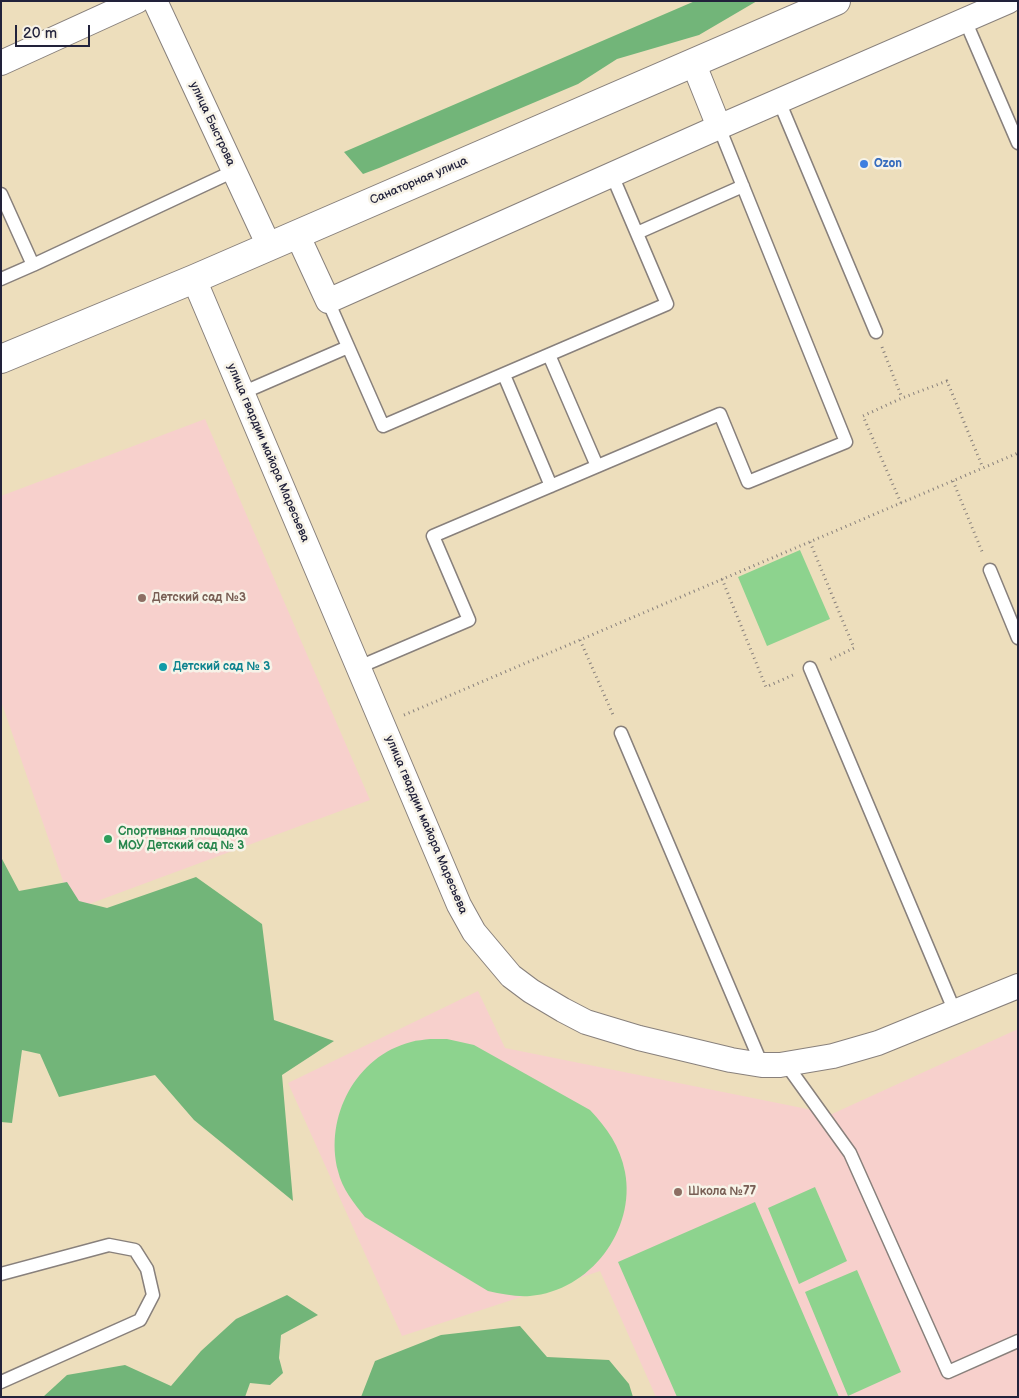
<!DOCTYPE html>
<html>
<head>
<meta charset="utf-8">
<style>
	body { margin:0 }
	#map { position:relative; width:1019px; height:1398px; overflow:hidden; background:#eddebc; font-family:"Balsamiq Sans",sans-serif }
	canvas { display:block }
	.frame { position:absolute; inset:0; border:2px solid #22223b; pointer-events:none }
	.scale { position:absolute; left:15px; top:25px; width:75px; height:22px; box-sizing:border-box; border:2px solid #22223b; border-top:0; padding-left:6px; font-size:15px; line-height:18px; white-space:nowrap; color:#22223b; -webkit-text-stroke:4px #f7f3e8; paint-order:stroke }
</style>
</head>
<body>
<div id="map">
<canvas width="1019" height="1398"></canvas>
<div class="frame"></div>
<div class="scale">20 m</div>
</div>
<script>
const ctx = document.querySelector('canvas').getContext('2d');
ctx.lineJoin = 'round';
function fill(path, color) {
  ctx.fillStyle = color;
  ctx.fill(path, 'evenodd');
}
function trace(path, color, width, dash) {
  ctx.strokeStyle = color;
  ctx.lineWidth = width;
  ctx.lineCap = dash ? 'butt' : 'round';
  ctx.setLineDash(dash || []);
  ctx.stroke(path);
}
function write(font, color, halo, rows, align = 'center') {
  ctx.font = font + ' "Balsamiq Sans",sans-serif';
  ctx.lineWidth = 5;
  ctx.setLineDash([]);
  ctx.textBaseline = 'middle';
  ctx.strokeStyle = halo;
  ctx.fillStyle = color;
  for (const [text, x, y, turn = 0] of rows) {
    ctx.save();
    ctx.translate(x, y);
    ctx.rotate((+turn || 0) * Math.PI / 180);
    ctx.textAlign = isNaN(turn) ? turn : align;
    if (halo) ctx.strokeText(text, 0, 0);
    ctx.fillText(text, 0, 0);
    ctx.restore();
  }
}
fill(new Path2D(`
	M205 419 370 800 73 910 1 701V496Z
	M478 991 505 1048 832 1114 1018 1029V1397H656L600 1271 402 1336 288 1083Z`), '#f7d0cc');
fill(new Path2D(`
	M800 550 830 619 767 646 738 577Z
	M430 1039H447L474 1045 590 1110C607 1128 620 1146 625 1172 636 1230 590 1291 530 1296 516 1297 502 1294 488 1291L365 1217C354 1203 342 1189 338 1171 324 1117 356 1056 411 1042 417 1040 424 1040 430 1039Z
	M815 1187 847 1261 799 1284 768 1208Z
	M755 1202 839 1397H677L618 1262Z
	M857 1270 901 1372 848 1396 805 1292Z`), '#8dd38e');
fill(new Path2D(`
	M695 1H757L699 35 617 59 578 84 379 168 363 174 344 152Z
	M1 857 19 891 67 882 79 901 107 908 196 877 262 924 274 1020 334 1041 282 1075 293 1201 194 1120 155 1075 59 1097 40 1054 22 1050 12 1123 1 1122Z
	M287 1295 318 1315 281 1335 279 1358 283 1373 270 1385 250 1383 245 1397H43L67 1375 125 1365 171 1386 201 1351 236 1319Z
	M520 1326 547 1357 609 1360 629 1384 633 1397H361L375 1361 441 1335Z`), '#72b579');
const service = new Path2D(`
	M965 20 1018 143
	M779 101 876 332
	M1 194 33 265 234 171
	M637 233 743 186
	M1 279 33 265
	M328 301 383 426 667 304 612 175
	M549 355 597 466
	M504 375 551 486
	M242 393 348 347
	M990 570 1018 638
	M359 667 469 620 433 536 720 414 748 482 846 442 719 127
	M810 668 955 1012
	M621 733 762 1065
	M786 1064 850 1153 948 1372 1018 1341
	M1 1274 109 1245 135 1250 147 1269 153 1295 140 1320 1 1382`);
const minor = new Path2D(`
	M155 1 269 246
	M693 62 719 127
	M1 63 137 1
	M297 234 328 301 719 127 1009 1
	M194 279 459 905 474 932 511 976 531 991 563 1010 586 1022 639 1038 731 1060 762 1065H780L833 1056 878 1043 1018 986`);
const tertiary = new Path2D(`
	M1 359 194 279 836 1`);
trace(service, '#88807c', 15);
trace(minor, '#88807c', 26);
trace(tertiary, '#88807c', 30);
trace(new Path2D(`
	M882 347 902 398
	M953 481 983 554
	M901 503 863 416 902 398 947 381 983 468
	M810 542 854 648 827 661
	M722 579 766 687 793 675
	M580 640 614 717
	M404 715 1018 453`), '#88807c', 3, [1, 4]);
trace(service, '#fff', 12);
trace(minor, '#fff', 24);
trace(tertiary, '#fff', 28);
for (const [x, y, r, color] of [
	[864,164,5,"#3f7fe0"],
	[142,598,5,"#8d6e63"],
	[163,667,5,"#0f9aa8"],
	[108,839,5,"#2e9e5b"],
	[678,1192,5,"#8d6e63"]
]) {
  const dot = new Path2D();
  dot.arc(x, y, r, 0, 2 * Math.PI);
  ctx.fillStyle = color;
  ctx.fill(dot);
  trace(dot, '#f7f3e8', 2);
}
write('12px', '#22223b', '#f7f3e8', [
	["улица Быстрова",212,124,65],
	["Санаторная улица",419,181,-23],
	["улица гвардии майора Маресьева",268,453,67],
	["улица гвардии майора Маресьева",426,825,67]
]);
write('bold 12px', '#366cbe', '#f7f3e8', [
	["Ozon",874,164]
], 'left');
write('bold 12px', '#785e54', '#f7f3e8', [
	["Детский сад №3",152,598],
	["Школа №77",688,1192]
], 'left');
write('bold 12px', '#0d838f', '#f7f3e8', [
	["Детский сад № 3",173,667]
], 'left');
write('bold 12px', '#27864d', '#f7f3e8', [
	["Спортивная площадка",118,832],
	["МОУ Детский сад № 3",118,846]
], 'left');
</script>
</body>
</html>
